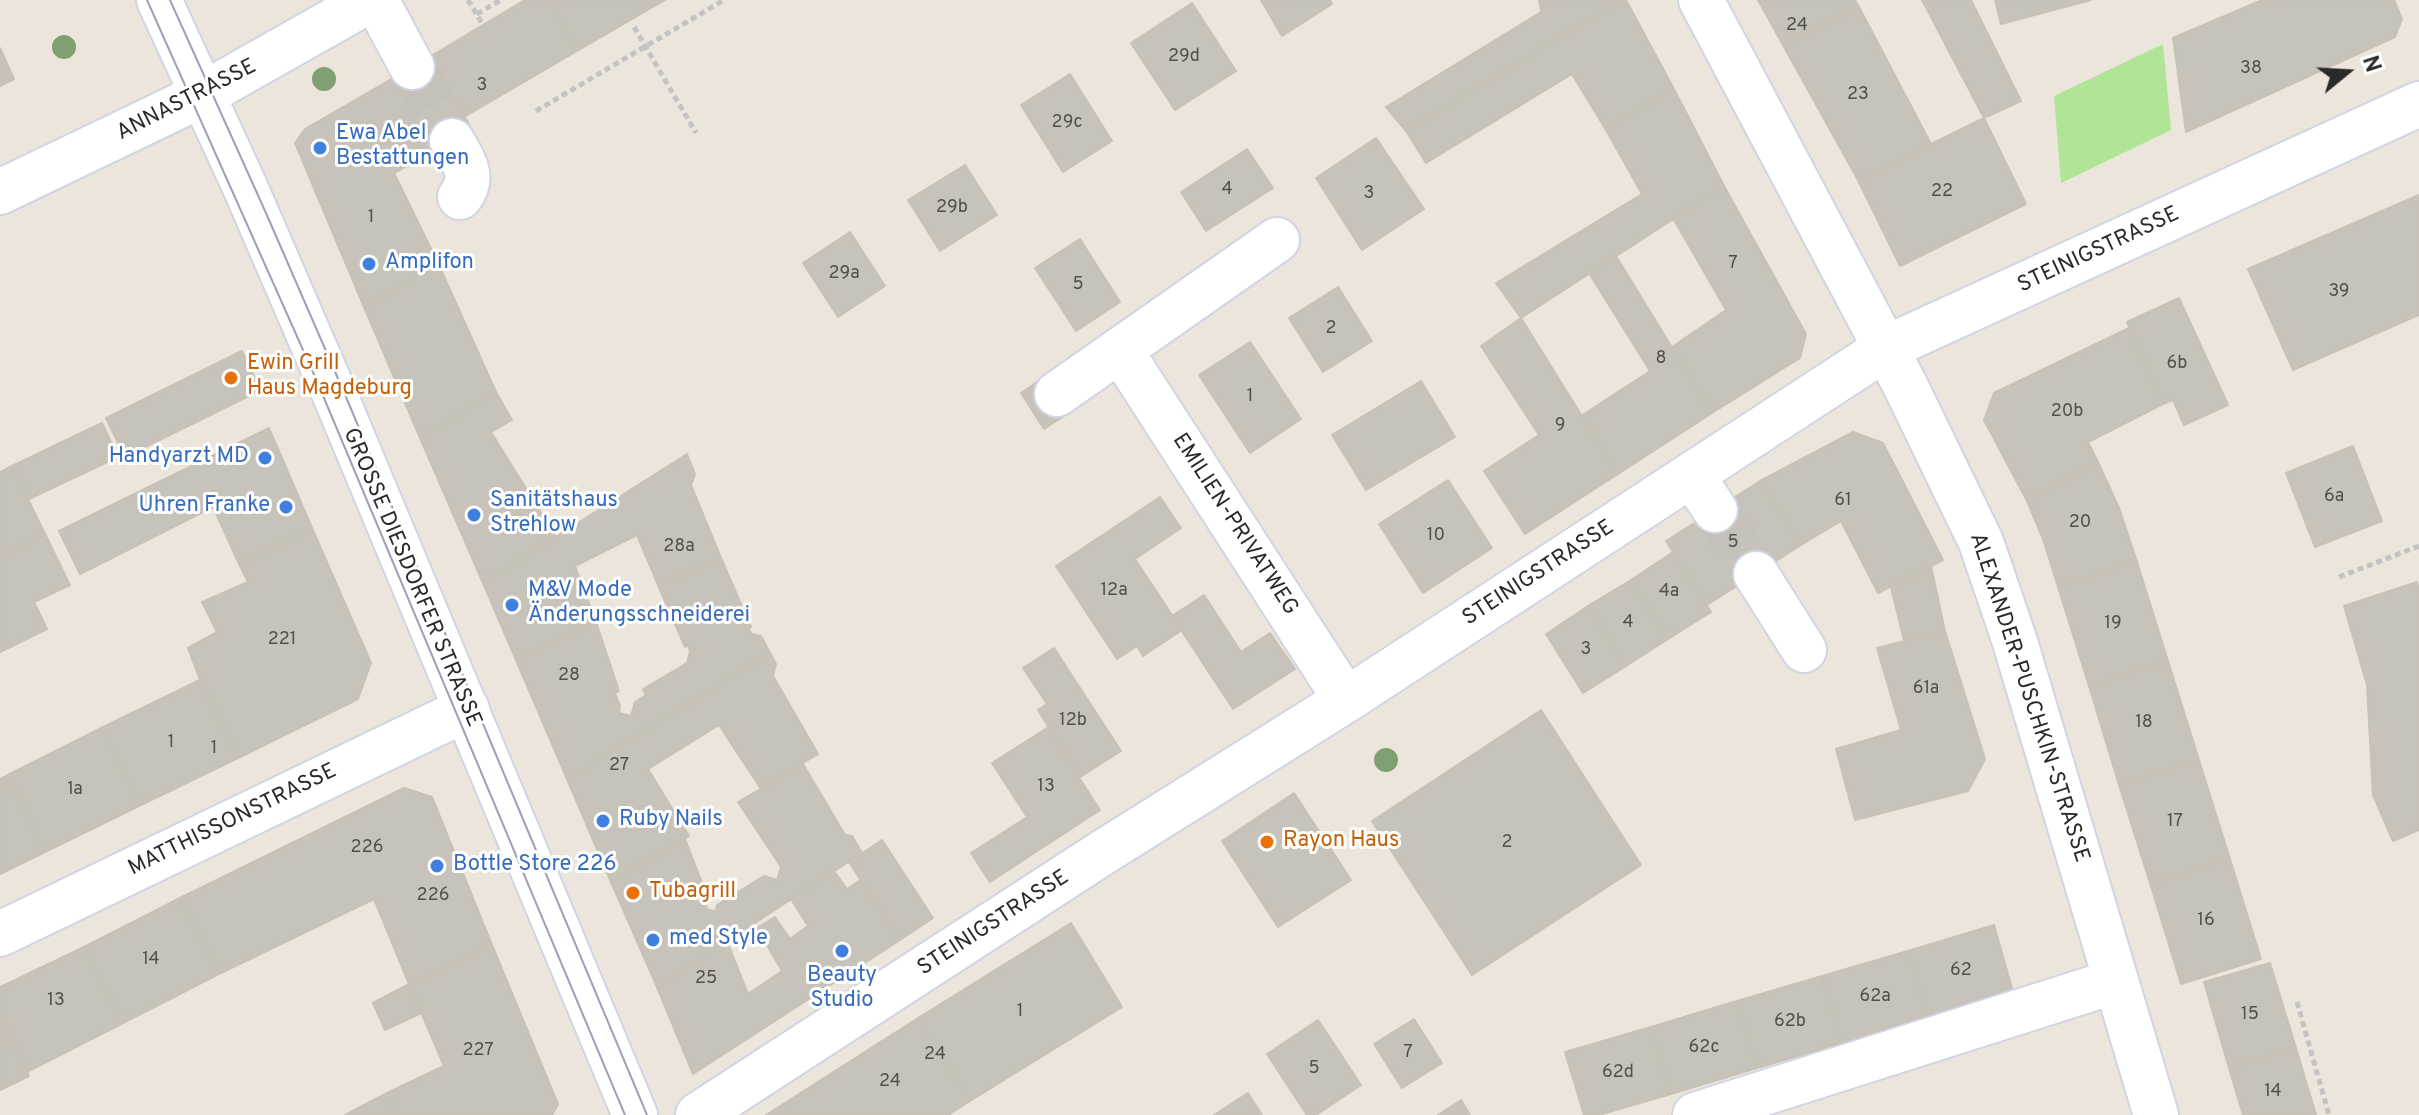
<!DOCTYPE html>
<html>
<head>
<meta charset="utf-8">
<style>
	body { margin:0 }
	#map { position:relative; width:2419px; height:1115px; overflow:hidden; background:#ece5dc; font-family:Overpass,sans-serif }
	canvas { display:block }
	.north { position:absolute; left:2307px; top:32px; width:80px; height:80px; -webkit-text-stroke:6px #fff; paint-order:stroke; rotate:72deg; font-size:22px; font-weight:700; line-height:32px; text-align:center; color:#2a2a2a }
	.north::after { content:''; display:block; margin:auto; width:28px; height:36px; background:#2a2a2a; clip-path:polygon(50% 0,100% 100%,50% 72%,0 100%) }
</style>
</head>
<body>
<div id="map">
<canvas width="2419" height="1115"></canvas>
<div class="north">N</div>
</div>
<script>
const ctx = document.querySelector('canvas').getContext('2d');
ctx.lineJoin = 'round';
function fill(path, color) {
  ctx.fillStyle = color;
  ctx.fill(path, 'evenodd');
}
function trace(path, color, width, dash) {
  ctx.strokeStyle = color;
  ctx.lineWidth = width;
  ctx.lineCap = dash ? 'butt' : 'round';
  ctx.setLineDash(dash || []);
  ctx.stroke(path);
}
function write(font, color, halo, rows, align = 'center') {
  ctx.font = font + ' Overpass,sans-serif';
  ctx.lineWidth = 6;
  ctx.setLineDash([]);
  ctx.textBaseline = 'middle';
  ctx.strokeStyle = halo;
  ctx.fillStyle = color;
  for (const [text, x, y, turn = 0] of rows) {
    ctx.save();
    ctx.translate(x, y);
    ctx.rotate((+turn || 0) * Math.PI / 180);
    ctx.textAlign = isNaN(turn) ? turn : align;
    if (halo) ctx.strokeText(text, 0, 0);
    ctx.fillText(text, 0, 0);
    ctx.restore();
  }
}
fill(new Path2D(`
	M2163 44 2171 130 2061 183 2054 96Z`), '#b0e497');
const building = new Path2D(`
	M525 0H549L577 51 464 117 431 56Z
	M549 0H665L577 51Z
	M1261 0H1330L1332 4 1282 36Z
	M1539 0H1621L1406 131 1386 107 1541 12Z
	M1621 0H1626L1674 89 1606 130 1572 74 1426 163 1406 131Z
	M1758 0H1855L1859 7 1783 45Z
	M1922 0H1971L2021 101 1984 118Z
	M1995 0H2091L2001 24Z
	M2262 0H2394L2402 19 2395 37 2186 132 2173 38Z
	M1192 3 1236 71 1175 110 1131 43Z
	M1859 7 1931 144 1858 180 1783 45Z
	M0 48 14 79 0 86Z
	M431 56 472 130 394 173 438 263 364 307 295 143 305 129Z
	M1070 74 1112 141 1063 172 1021 105Z
	M1674 89 1724 186 1521 318 1496 283 1642 194 1606 130Z
	M1984 118 2026 204 1900 266 1858 180Z
	M1376 138 1424 209 1362 250 1316 178Z
	M1247 149 1273 188 1206 231 1181 192Z
	M965 165 997 215 940 251 908 200Z
	M1724 186 1806 334 1800 358 1712 413 1672 347 1726 310 1673 218Z
	M2419 195V315L2293 370 2248 269Z
	M850 232 885 286 838 317 803 263Z
	M1080 239 1120 302 1076 331 1035 268Z
	M1616 256 1712 413 1618 474 1581 416 1650 371 1589 273Z
	M438 263 496 392 420 438 364 307Z
	M1338 287 1372 341 1323 372 1289 318Z
	M2179 298 2228 405 2184 425 2173 400 2163 404 2127 322Z
	M1521 318 1618 474 1525 534 1484 471 1539 435 1481 346Z
	M2129 328 2163 404 2088 442 2098 462 2027 501 1984 420 1994 393Z
	M1250 342 1301 419 1250 453 1199 375Z
	M242 351 261 390 125 457 106 418Z
	M1046 376 1070 412 1044 429 1021 393Z
	M1421 381 1455 437 1366 490 1332 435Z
	M496 392 512 420 491 432 556 537 483 583 420 438Z
	M102 423 118 457 29 499 12 466Z
	M269 428 312 528 239 564 213 507 80 574 59 531Z
	M1853 432 1883 443 1943 560 1878 593 1841 521 1801 545 1760 481Z
	M2353 446 2382 521 2315 547 2286 473Z
	M687 454 695 474 691 485 721 558 658 585 637 535 575 566 596 622 516 660 483 583Z
	M2098 462 2119 508 2137 562 2058 587 2043 539 2027 501Z
	M12 466 45 534 0 556V472Z
	M1448 480 1492 548 1423 593 1379 524Z
	M1760 481 1801 545 1707 605 1666 541Z
	M1160 497 1181 528 1135 559 1182 630 1143 656 1137 646 1117 659 1056 566Z
	M312 528 371 663 358 699 238 758 200 680 188 648 217 632 202 602 248 582 239 564Z
	M45 534 70 585 34 602 47 629 0 652V556Z
	M1673 552 1711 612 1668 639 1631 580Z
	M721 558 751 627 748 628 752 634 761 636 770 653 567 779 516 660 596 622 619 691 615 693 620 706 619 713 631 716 635 702 646 695 643 689 687 663 690 651 688 645 685 647 658 585Z
	M2137 562 2168 661 2089 686 2058 587Z
	M1931 566 1945 631 1904 641 1891 587Z
	M1631 580 1668 639 1626 666 1588 606Z
	M2417 582 2419 589V830L2393 841 2373 795 2367 685 2344 606Z
	M1204 595 1241 652 1270 633 1295 669 1233 709 1172 616Z
	M1588 606 1626 666 1583 693 1546 634Z
	M1945 631 1985 759 1968 791 1855 820 1836 749 1901 730 1877 648Z
	M1054 648 1121 751 1080 777 1038 710 1047 704 1023 668Z
	M770 653 776 664 773 676 818 754 761 789 719 725 648 769 689 836 611 882 567 779Z
	M2168 661 2199 760 2119 785 2089 686Z
	M200 680 238 758 141 805 103 727Z
	M1541 710 1641 865 1472 975 1372 821Z
	M103 727 141 805 45 852 8 775Z
	M1047 728 1100 810 990 882 971 853 1027 817 992 763Z
	M2199 760 2230 859 2150 883 2119 785Z
	M803 764 845 835 852 836 862 853 657 987 611 882 685 839 704 888 699 889 708 910 716 911 717 905 764 876 777 880 781 867 738 802Z
	M8 775 45 852 0 874V779Z
	M404 788 432 797 492 945 409 984 374 899 219 974 180 898Z
	M1294 793 1351 880 1278 927 1222 841Z
	M882 840 933 918 900 940 849 862Z
	M2230 859 2261 959 2181 984 2150 883Z
	M834 871 847 889 860 880 900 940 693 1074 657 987 727 941 748 994 782 971 757 928 775 917 790 939 808 926 791 899Z
	M180 898 219 974 123 1023 84 947Z
	M1071 923 1122 1007 970 1101 918 1018Z
	M1994 925 2013 992 1928 1017 1908 951Z
	M492 945 558 1104 552 1115H397L387 1093 444 1066 409 984Z
	M84 947 123 1023 27 1072 0 1016V987Z
	M1908 951 1928 1017 1842 1043 1822 976Z
	M2270 963 2296 1048 2229 1068 2204 982Z
	M1822 976 1842 1043 1757 1068 1737 1001Z
	M409 984 421 1013 385 1030 373 1003Z
	M1737 1001 1757 1068 1671 1094 1651 1027Z
	M0 1016 29 1076 0 1090Z
	M918 1018 970 1101 948 1115H766Z
	M1414 1019 1442 1063 1402 1088 1374 1044Z
	M1318 1020 1361 1085 1316 1115H1307L1267 1054Z
	M1651 1027 1671 1094 1599 1115H1584L1565 1052Z
	M2296 1048 2316 1115H2243L2229 1068Z
	M387 1093 397 1115H345Z
	M1248 1093 1262 1115H1214Z
	M1461 1100 1470 1115H1438Z`);
fill(building, '#c7c3ba');
trace(building, '#c8c1b5', 2);
trace(new Path2D(`
	M412 67 452 141
	M1715 510 1756 574`), '#c5c0b8', 44, [44, 22]);
const minor = new Path2D(`
	M159 0 245 187 337 400 635 1115
	M376 0 412 67
	M1701 0 1905 385 1981 542 2015 642 2156 1115
	M452 141C463 160 476 177 460 197
	M0 192 202 95 370 0
	M1120 350 1346 700
	M1057 394 1277 240
	M1692 475 1715 510
	M1756 574 1804 650
	M0 934 467 709
	M698 1115 1102 853 1346 700 1886 348 2419 104
	M1695 1115 2116 981`);
trace(minor, '#d1d4e3', 48);
trace(new Path2D(`
	M468 0 483 25
	M477 14 501 0
	M634 27 696 133
	M536 111 724 0
	M2339 577 2419 546
	M2297 1002 2329 1115`), '#c3c3c3', 5, [6, 4]);
trace(minor, '#fff', 44);
trace(new Path2D(`
	M147 0 316 379 625 1115
	M170 0 266 213 346 397 647 1115`), '#9ea1b5', 2);
ctx.fillStyle = '#80a071';
for (const [x, y] of [
	[64,47],
	[324,79],
	[1386,760]
]) {
  ctx.beginPath();
  ctx.arc(x, y, 12, 0, 2 * Math.PI);
  ctx.fill();
}
for (const [x, y, r, color] of [
	[320,148,8,"#3f7fe0"],
	[369,264,8,"#3f7fe0"],
	[231,378,8,"#e8710a"],
	[265,458,8,"#3f7fe0"],
	[286,507,8,"#3f7fe0"],
	[474,515,8,"#3f7fe0"],
	[512,605,8,"#3f7fe0"],
	[603,821,8,"#3f7fe0"],
	[1267,842,8,"#e8710a"],
	[437,866,8,"#3f7fe0"],
	[633,893,8,"#e8710a"],
	[653,940,8,"#3f7fe0"],
	[842,951,8,"#3f7fe0"]
]) {
  const dot = new Path2D();
  dot.arc(x, y, r, 0, 2 * Math.PI);
  ctx.fillStyle = color;
  ctx.fill(dot);
  trace(dot, '#fff', 3);
}
write('18px', '#51504e', null, [
	["24",1797,26],
	["29d",1184,57],
	["38",2251,69],
	["3",482,86],
	["23",1858,95],
	["29c",1067,123],
	["4",1227,190],
	["22",1942,192],
	["3",1369,194],
	["29b",952,208],
	["1",371,218],
	["7",1733,264],
	["29a",844,274],
	["5",1078,285],
	["39",2339,292],
	["2",1331,329],
	["8",1661,359],
	["6b",2177,364],
	["1",1250,397],
	["20b",2067,412],
	["9",1560,426],
	["6a",2334,497],
	["61",1843,501],
	["20",2080,523],
	["10",1436,536],
	["5",1733,543],
	["28a",679,547],
	["12a",1114,591],
	["4a",1669,592],
	["4",1628,623],
	["19",2113,624],
	["221",282,640],
	["3",1586,650],
	["28",569,676],
	["61a",1926,689],
	["12b",1073,721],
	["18",2144,723],
	["1",171,743],
	["1",214,749],
	["27",619,766],
	["13",1046,787],
	["1a",75,790],
	["17",2175,822],
	["2",1507,843],
	["226",367,848],
	["226",433,896],
	["16",2206,921],
	["14",151,960],
	["62",1961,971],
	["25",706,979],
	["62a",1875,997],
	["13",56,1001],
	["1",1020,1012],
	["15",2250,1015],
	["62b",1790,1022],
	["62c",1704,1048],
	["227",478,1051],
	["7",1408,1053],
	["24",935,1055],
	["5",1314,1069],
	["62d",1618,1073],
	["24",890,1082],
	["14",2273,1092]
]);
write('22px', '#2a2a2a', '#fff', [
	["ANNASTRASSE",187,101,-27],
	["STEINIGSTRASSE",2099,251,-25],
	["EMILIEN-PRIVATWEG",1234,525,57],
	["STEINIGSTRASSE",1539,574,-33],
	["GROSSE DIESDORFER STRASSE",411,578,67],
	["ALEXANDER-PUSCHKIN-STRASSE",2028,698,72],
	["MATTHISSONSTRASSE",233,821,-26],
	["STEINIGSTRASSE",994,924,-33]
]);
write('22px', '#366cbe', '#fff', [
	["Ewa Abel",336,135],
	["Bestattungen",336,160],
	["Amplifon",385,264],
	["Handyarzt MD",249,458,"right"],
	["Sanitätshaus",490,502],
	["Strehlow",490,527],
	["Uhren Franke",270,507,"right"],
	["M&V Mode",528,592],
	["Änderungsschneiderei",528,617],
	["Ruby Nails",619,821],
	["Bottle Store 226",453,866],
	["med Style",669,940],
	["Beauty",842,977,"center"],
	["Studio",842,1002,"center"]
], 'left');
write('22px', '#c56008', '#fff', [
	["Ewin Grill",247,365],
	["Haus Magdeburg",247,390],
	["Rayon Haus",1283,842],
	["Tubagrill",649,893]
], 'left');
</script>
</body>
</html>
